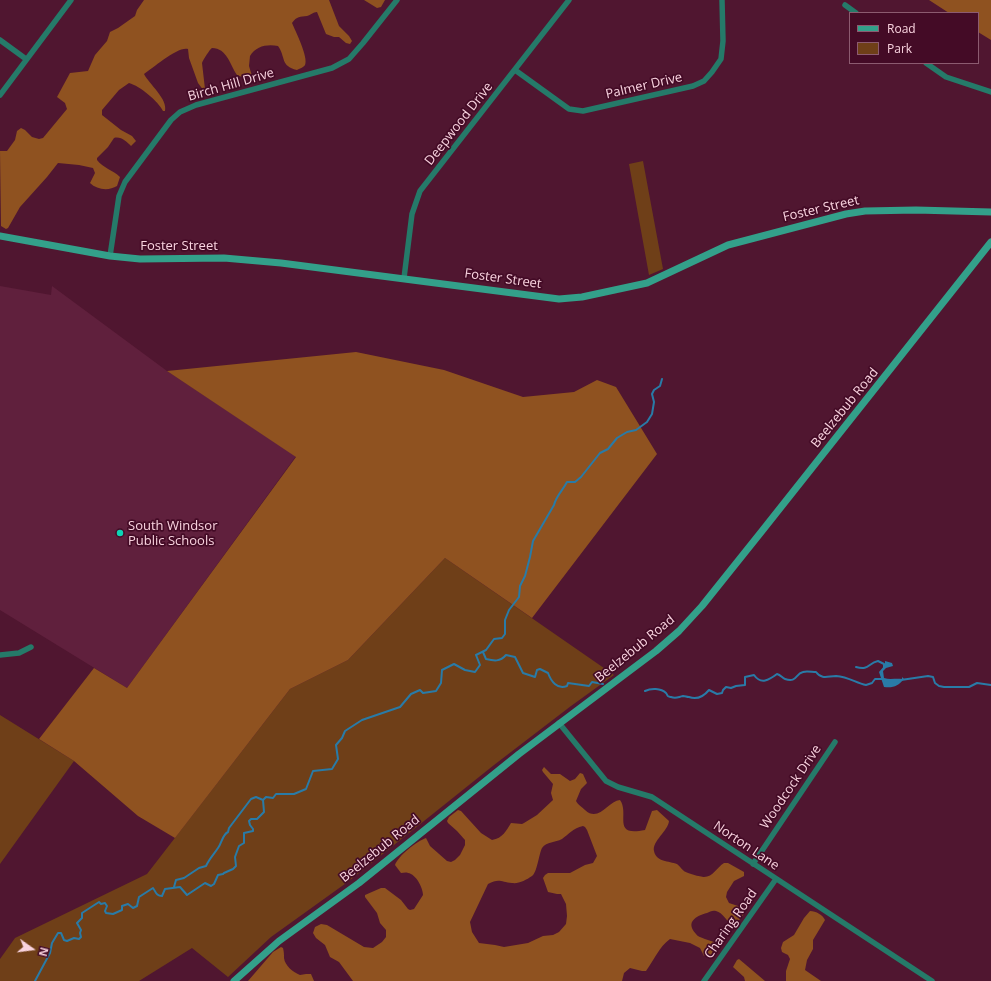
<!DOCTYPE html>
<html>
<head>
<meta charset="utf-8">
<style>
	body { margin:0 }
	#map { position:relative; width:991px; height:981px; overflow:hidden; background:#501630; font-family:"Open Sans",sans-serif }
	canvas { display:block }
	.legend { position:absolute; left:849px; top:12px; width:130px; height:52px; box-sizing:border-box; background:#440b26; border:1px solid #8c5b70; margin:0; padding:5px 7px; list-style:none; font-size:12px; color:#f9d3df }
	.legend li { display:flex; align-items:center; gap:8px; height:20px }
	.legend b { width:20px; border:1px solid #8c5b70 }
	.north { position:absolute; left:12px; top:929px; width:40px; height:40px; -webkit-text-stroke:3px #440b26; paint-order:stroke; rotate:104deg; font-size:11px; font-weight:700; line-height:16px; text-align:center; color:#f9d3df }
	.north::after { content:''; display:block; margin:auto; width:14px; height:18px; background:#f9d3df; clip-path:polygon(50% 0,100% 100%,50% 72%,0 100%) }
</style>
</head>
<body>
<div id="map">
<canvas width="991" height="981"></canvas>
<ul class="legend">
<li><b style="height:5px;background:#33a08a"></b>Road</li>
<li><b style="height:11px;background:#6f3f18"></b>Park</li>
</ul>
<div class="north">N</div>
</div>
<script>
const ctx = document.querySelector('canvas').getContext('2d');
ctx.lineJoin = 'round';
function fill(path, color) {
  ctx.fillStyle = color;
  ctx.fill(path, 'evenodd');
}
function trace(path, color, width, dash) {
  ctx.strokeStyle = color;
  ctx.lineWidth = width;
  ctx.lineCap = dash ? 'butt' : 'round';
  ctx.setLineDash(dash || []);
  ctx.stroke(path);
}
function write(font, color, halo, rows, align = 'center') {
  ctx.font = font + ' "Open Sans",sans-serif';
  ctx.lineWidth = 3.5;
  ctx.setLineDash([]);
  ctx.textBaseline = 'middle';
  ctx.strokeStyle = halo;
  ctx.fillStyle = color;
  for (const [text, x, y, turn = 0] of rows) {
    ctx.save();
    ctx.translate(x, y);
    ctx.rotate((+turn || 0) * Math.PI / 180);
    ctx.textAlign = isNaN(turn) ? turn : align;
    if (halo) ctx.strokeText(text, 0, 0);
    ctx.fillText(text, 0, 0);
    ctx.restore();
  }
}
fill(new Path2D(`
	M0 286 51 295 52 286 167 371 296 456 127 688 0 610Z`), '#60203d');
fill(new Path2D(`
	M643 161 663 269 649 275 629 164Z
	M445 558 614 675 571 706 494 765 349 881 271 937 228 977 192 948 139 981H0V959L15 938 147 874 290 689 348 660Z
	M0 715 74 761 0 864Z`), '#6f3f18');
fill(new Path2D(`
	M144 0H329L339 26 349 36 352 41 350 44 346 43 339 37H334L326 34 317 12C313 12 311 15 307 16 300 17 297 16 292 23 295 30 309 58 305 65 304 67 299 69 297 70 280 66 286 57 278 46 267 44 256 46 250 56L249 66 252 76 242 77 237 75C230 65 227 48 212 48 210 49 203 60 202 63L205 89 204 91 198 83 189 58 188 49C178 46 153 68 144 74 149 84 168 99 165 111H163C158 101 140 86 129 83L119 90 102 110V115L121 130 132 136 136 141 131 146C127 142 121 136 114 138L108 147 97 158V160C103 168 113 170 120 177L117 186C109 191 97 190 90 183L95 173 93 168 79 165 58 163 47 177 20 207 8 228 6 229 1 226 0 151H7L15 140 17 131 21 128 25 130 32 137 39 139 43 138 67 109 65 103 57 97 70 73 88 71 95 55 107 41 110 32 118 28 135 16 137 10Z
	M364 0H385L381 7 377 8Z
	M929 0H991V40L978 32V13H949Z
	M356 352 444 370 523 397 574 392 597 380 616 387 657 454 532 618 445 558 348 660 290 689 175 838 138 816 74 761 39 739 94 668 127 688 296 457 167 371Z
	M544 767 551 774H560L570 781 575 779 580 773 583 774 587 783 581 789 576 801C578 805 581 806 585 810 599 823 608 801 620 800 630 814 611 837 645 830L652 811 657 810 669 821C668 831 652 841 654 851 656 862 669 861 677 864 680 866 681 869 684 871 686 873 701 877 704 877 713 877 717 867 724 863H728L744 872V876L734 881 727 892 726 897 729 903 744 908V914L736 924 730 923C726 920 723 913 716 911 712 910 710 912 707 913 696 916 685 922 696 934 698 938 711 940 716 943V948L710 956H704L700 948 690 943 670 939C659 947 654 960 646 971H642L630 968 624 973 622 981H353L339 962 330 957 325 945 316 938 313 933 315 927 321 924 327 925 364 947 373 948 382 942 386 937V930L380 923 377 913 365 897V895L381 888H385L401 900 408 909 410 910 414 909 423 895C423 888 416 874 408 873 406 872 403 873 401 873L395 865C398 856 417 841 426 838L430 846 447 861 451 862 455 860 460 855 465 845V840L457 831 448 823 447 821 449 817 458 810 461 811 481 833 492 840C503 838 506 831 511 823L522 824 524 823 537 815 553 800 551 793 553 784 543 772 542 770ZM583 826 585 827 587 830 597 856 593 863 585 865 570 873H548L545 875 543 878 548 892 557 894H561L566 904 567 916 566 924 559 932 553 935 543 936 528 943 504 947 495 945 479 943 472 932 470 922 488 884C499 878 501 882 512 883 519 884 526 880 532 876 537 873 539 854 542 848 547 841 555 843 562 839 569 834 573 828 583 826Z
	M810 911C816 911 823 915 825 920L813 940V949L807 960 805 970 821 981H786V971L790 959 788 955 782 952 781 948 783 942 794 935 804 918Z
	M281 947 283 948C284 952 284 955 284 958 285 966 293 972 300 975L306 974H311L314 981H248L273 952Z
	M739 959 765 981H745L744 977 733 967 737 960Z`), '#8f5220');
fill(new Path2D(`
	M885 661 892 663 893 666 886 668 883 671 884 678C890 680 896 678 902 679V677L904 679C898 686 894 688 884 687L879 672 885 665Z`), '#297ba7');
trace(new Path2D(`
	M483 652 486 659C494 661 500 662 506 655L515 657 523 673 535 677 537 670 540 669 548 673C551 681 557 690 567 686L568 683 589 686 592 682 603 684
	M856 667C869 671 868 663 878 661L884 664V668
	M901 680 928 676 933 677 935 683 939 686 944 687H969L977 683 991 685
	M645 691C651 688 661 688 666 693 669 697 666 696 671 697 676 699 678 697 683 696 686 696 686 697 689 697 697 700 704 696 709 690L717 694 722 693 723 690 726 687 731 688 736 686 745 685V677L754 675C761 685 769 680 777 674 781 675 782 678 785 679 797 683 795 674 803 672 806 671 812 672 816 672 822 680 828 676 836 676 849 677 856 683 866 685L872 683 875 679H883
	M174 887 176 880 184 878 199 868 206 866C209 859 214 854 218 848 222 843 222 835 228 832L229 828 251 799 256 797 263 800 266 797 273 798 276 794H294L306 789 313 771 332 769 338 759 336 745 342 738 345 731 362 720 400 707 411 694 420 690 423 693 436 691 441 683 442 670 454 664 465 670 475 672 480 665 476 655 486 650 494 639 502 638 505 634V620L509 610 519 597 520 586 525 576 530 557 533 541 554 505C556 496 563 490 567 482H575L581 477 600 453 608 449 617 438 627 432 636 430 647 422 652 414 654 402 652 394 654 390 660 386 662 379
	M35 981 50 953 52 943 58 933H61L64 940 67 941 74 938 79 939 81 937 80 933 81 930 77 923 82 918V913L99 902 101 904 105 903 107 906 105 911 106 913 113 914 122 910V906L128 904 133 908 137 906 139 897 153 888C156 892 156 896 162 896L165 889 180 887 187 895 205 883 211 886 214 884 218 875 223 874 224 873 233 869 236 866 235 857 239 846 244 843V833L253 831V829L250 825 249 821 251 819H257L264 812 263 800`), '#297ba7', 2);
trace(new Path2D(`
	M845 5 856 13
	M0 40 26 59
	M926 63 946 77 991 92
	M515 70 569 109 583 111 693 86 704 81 712 72 721 59 723 41 722 0
	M0 95 71 0
	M110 256 119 196 125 182 171 120 180 112 196 105 332 68 349 59 363 43 397 0
	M404 278 412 214 420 191 569 0
	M0 655 19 653 31 647
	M559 723 606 781 618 787 652 797 932 981
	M753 864 835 742
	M704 981 776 879`), '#257a69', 5.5);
trace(new Path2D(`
	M0 236 110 256 140 259 224 258 281 263 559 299 582 297 647 283 728 245 846 214 865 211 916 210 991 212
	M234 981 279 941 359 883 519 754 656 651 679 631 702 606 762 531 991 242`), '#33a08a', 7);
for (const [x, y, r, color] of [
	[120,533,4,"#0dd5b5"]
]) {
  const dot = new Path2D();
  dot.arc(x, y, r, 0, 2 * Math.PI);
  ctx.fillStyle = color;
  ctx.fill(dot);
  trace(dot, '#440b26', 1.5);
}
write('13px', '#f9d3df', '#440b26', [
	["Birch Hill Drive",231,85,-16],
	["Palmer Drive",644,86,-13],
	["Deepwood Drive",459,124,-52],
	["Foster Street",821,209,-13],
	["Foster Street",179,246],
	["Foster Street",503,279,8],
	["Beelzebub Road",845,408,-51],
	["Beelzebub Road",635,649,-39],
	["Woodcock Drive",791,787,-56],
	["Norton Lane",746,846,34],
	["Beelzebub Road",380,849,-39],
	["Charing Road",731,924,-55]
]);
write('13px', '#f9d3df', '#440b26', [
	["South Windsor",128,526],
	["Public Schools",128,541]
], 'left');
</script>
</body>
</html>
